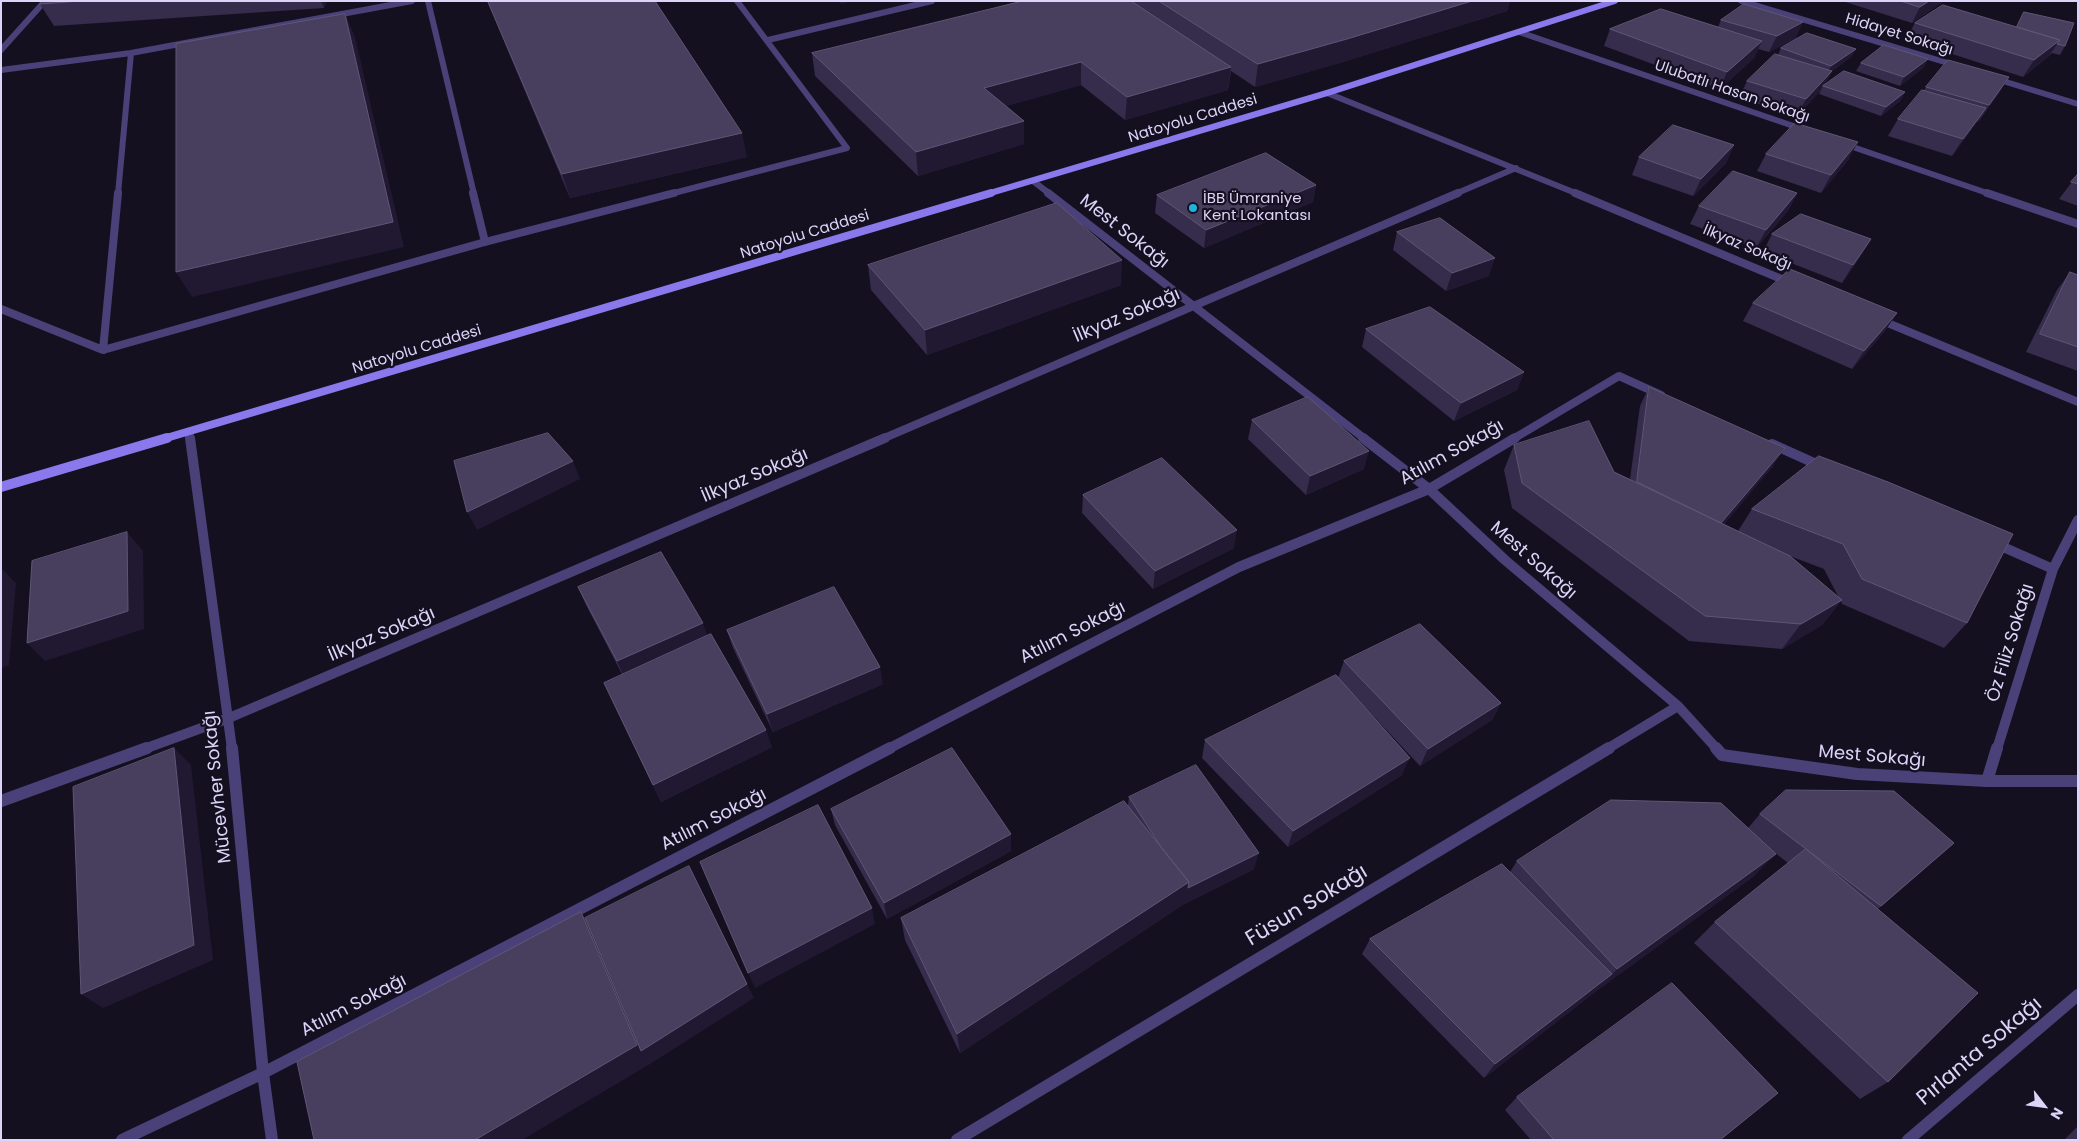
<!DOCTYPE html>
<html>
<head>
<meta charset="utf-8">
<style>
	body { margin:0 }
	#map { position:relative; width:2079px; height:1141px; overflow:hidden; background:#151020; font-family:Poppins,sans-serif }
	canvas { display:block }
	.frame { position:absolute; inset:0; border:2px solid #ddd5f9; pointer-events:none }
	.north { position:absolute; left:2019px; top:1081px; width:50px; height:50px; -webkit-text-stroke:4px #151020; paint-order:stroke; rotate:120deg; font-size:14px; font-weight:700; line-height:20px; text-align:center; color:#ddd5f9 }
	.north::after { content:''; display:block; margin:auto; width:18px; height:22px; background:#ddd5f9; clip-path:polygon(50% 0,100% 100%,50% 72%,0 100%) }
</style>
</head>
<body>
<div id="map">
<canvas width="2079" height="1141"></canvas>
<div class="frame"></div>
<div class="north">N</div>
</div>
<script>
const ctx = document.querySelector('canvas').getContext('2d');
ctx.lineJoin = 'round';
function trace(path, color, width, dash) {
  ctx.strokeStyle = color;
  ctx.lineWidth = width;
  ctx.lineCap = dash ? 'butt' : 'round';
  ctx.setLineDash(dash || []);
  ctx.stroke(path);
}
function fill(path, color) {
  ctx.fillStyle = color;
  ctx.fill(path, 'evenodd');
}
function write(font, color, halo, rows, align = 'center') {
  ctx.font = font + ' Poppins,sans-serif';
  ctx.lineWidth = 4.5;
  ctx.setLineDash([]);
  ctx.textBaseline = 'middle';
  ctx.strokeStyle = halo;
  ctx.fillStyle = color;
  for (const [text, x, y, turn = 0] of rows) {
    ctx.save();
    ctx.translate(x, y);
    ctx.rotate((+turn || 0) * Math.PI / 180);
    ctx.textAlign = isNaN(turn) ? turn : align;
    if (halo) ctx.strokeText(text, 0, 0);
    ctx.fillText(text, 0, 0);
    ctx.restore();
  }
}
trace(new Path2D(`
	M428 1 474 194
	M1741 1 1958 66
	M1519 32 1805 130
	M768 40 932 1
	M1 70 131 53 412 1
	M1993 78 2078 104
	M1327 93 1578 194
	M1844 144 1990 194
	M1033 181 1050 194
	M118 194 131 53
	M670 194 847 148 737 1
	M1455 194 1516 168`), '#4a4178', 6);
trace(new Path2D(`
	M473 193 485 242
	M1048 193 1365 439
	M1575 193 1791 283
	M1987 193 2078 224
	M1 309 103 350 485 242 674 193
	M1878 319 2078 402
	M103 350 118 193
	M189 433 190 439
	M882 439 1458 193
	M1513 439 1619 376 1661 395`), '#4a4178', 8);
trace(new Path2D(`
	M190 438 232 749
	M1363 438 1429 489 1505 560 1678 706 1717 749
	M1772 444 1823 467
	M1994 543 2053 569
	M144 749 229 718 885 438
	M888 749 1239 567 1429 489 1515 438
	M1607 749 1678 706
	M1997 749 2053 569 2078 520`), '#4a4178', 10);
trace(new Path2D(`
	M232 748 263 1073 272 1140
	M1716 748 1722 755 1857 774 1987 781H2078
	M1987 781 1997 748
	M1 801 147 748
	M122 1140 263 1073 890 748
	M957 1140 1609 748
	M1908 1140 2078 995`), '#4a4178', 12);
trace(new Path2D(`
	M1 50 45 1`), '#4a4178', 6);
trace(new Path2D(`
	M987 194 1327 93 1615 1`), '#8979ec', 6);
trace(new Path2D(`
	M163 439 991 193`), '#8979ec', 8);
trace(new Path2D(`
	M1 487 167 438`), '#8979ec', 10);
fill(new Path2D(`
	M43 1H327L324 8 54 26 40 4Z
	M487 1H655L747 157 570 198Z
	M1023 1H1510L1507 11 1343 62 1255 87 1231 71 1228 90 1125 120 1081 85 1006 106 1024 121V144L918 176 815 76 812 53Z
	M1842 1H1944L1912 23Z
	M2024 12 2065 46 2060 55 2052 53 2049 56 2023 77 1906 39 1915 23 2016 27Z
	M1721 20 1796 38 1769 52 1758 49 1754 58 1720 89 1604 46 1610 29 1718 27Z
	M1781 48 1856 49 1851 57 1832 71 1825 84 1905 92 1900 101 1881 116 1819 94 1821 90 1797 116 1739 98 1747 81 1778 55Z
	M1928 59 1923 68 1900 86 1856 71 1861 63Z
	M2009 77 1999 93 1978 122H1977L1952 156 1888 136 1898 119 1924 90 1926 87Z
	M1734 145 1726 163 1693 196 1632 175 1639 157Z
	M1766 154 1849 159 1821 193 1757 171Z
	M2078 174V206L2059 199Z
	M1316 185 1313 202 1204 248 1155 213 1157 195Z
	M1797 193 1788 211 1756 248 1690 224 1699 206Z
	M1397 232 1489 276 1446 291 1393 250Z
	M1772 234 1871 239 1860 257 1842 283 1763 252Z
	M868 265 1121 285 927 355 871 290Z
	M2070 272 2078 275V371L2026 352 2057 290Z
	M1753 303 1897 313 1885 331 1852 369 1743 321Z
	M1366 329 1524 372 1517 390 1454 421 1362 347Z
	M1649 387 1773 466 1724 524 1738 531 1752 509 1819 456 1967 623 1944 648 1842 604 1841 601 1822 625 1782 649 1689 641 1512 508 1504 470 1514 445 1614 472 1630 479 1640 406ZM1790 556 1824 569 1839 598Z
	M1252 420 1364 469 1306 495 1248 439Z
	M1083 495 1234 548 1153 589 1082 513Z
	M578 587 708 636 772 747 661 802 612 700 622 674 586 605Z
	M727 630 883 684 773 732 733 648Z
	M1344 661 1501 703 1492 720 1420 766 1350 691 1402 775 1288 847 1202 758 1205 740 1338 678Z
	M1129 797 1254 869 1184 904 960 1053 905 940 901 918 1128 805Z
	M831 809 1011 834V851L887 919 835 825Z
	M1760 814 1954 843 1878 909 1888 1082 1860 1099 1694 943 1715 922 1788 863 1774 852 1754 876 1599 989 1484 1078 1362 954 1370 939 1510 872 1517 861 1748 828Z
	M1517 1097 1720 1140H1531L1505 1110Z
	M2078 1126V1140H2064Z`), '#362c4b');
fill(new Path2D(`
	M321 1H327L324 8Z
	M840 1H852L841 4Z
	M1472 1H1510L1507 11 1343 62 1255 87 1258 64Z
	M1929 1H1944L1912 23 1920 7Z
	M345 14 355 37 404 247 192 297 176 272Z
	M1803 22 1796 38 1769 52 1777 36Z
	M2060 40 2049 56 2023 77 2034 60Z
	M1762 41 1754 58 1720 89 1727 72Z
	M1856 49 1851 57 1826 75 1831 66Z
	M1928 59 1923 68 1900 86 1904 77Z
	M1081 62V85L985 112 984 88Z
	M1231 67 1228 90 1125 120 1127 97Z
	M1832 71 1824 86H1823L1821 90 1797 116 1806 99Z
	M2009 77 1999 93 1978 122 1989 105Z
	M1905 92 1900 101 1881 116 1886 107Z
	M1986 108 1975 125 1952 156 1963 139Z
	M1024 121V144L918 176 916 152Z
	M742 133 747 157 570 198 562 174Z
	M1858 142 1849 159 1821 193 1831 175Z
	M1734 145 1726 163 1693 196 1701 179Z
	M1316 185 1313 202 1204 248 1206 230Z
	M1797 193 1788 211 1756 248 1766 230Z
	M1871 239 1860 257 1842 283 1853 265Z
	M1495 258 1489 276 1446 291 1452 273Z
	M1122 260 1121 285 927 355 925 330Z
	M1897 313 1885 331 1852 369 1864 351Z
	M1524 372 1517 390 1454 421 1461 403Z
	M1785 448 1773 466 1710 541 1721 523Z
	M1369 451 1364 469 1306 495 1310 476Z
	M573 461 580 479 477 530 467 512Z
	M1237 530 1234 548 1153 589 1155 571Z
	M127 532 143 551 144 629 45 661 27 643Z
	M1 568 16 583 9 665 1 668Z
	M1842 600 1822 625 1782 649 1801 624Z
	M703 623 709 640 625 679 617 661Z
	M880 667 883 684 773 732 767 714Z
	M1501 703 1492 720 1420 766 1428 749Z
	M766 730 772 747 661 802 653 785Z
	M174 748 191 765 213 960 103 1008 81 994Z
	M1410 758 1402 775 1288 847 1293 831Z
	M1011 834V851L887 919 884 903Z
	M1259 853 1254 869 1184 904 960 1053 957 1034 1189 882Z
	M1776 854 1754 876 1599 989 1617 969Z
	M872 908 875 924 755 988 748 973Z
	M581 912 595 933 747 984 754 998 650 1064 522 1140H475Z
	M1612 974 1599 989 1484 1078 1495 1064Z`), '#211932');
const building = new Path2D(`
	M43 1H81L40 4Z
	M488 1H655L742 133 562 174Z
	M1023 1H1131L1231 67 1127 97 1081 62 984 88 1024 121 916 152 812 53Z
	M1159 1H1472L1347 39 1258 64Z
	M1901 1H1929L1920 7Z
	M1744 4 1803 22 1777 36 1721 20Z
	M1943 5 2060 40 2034 60 1915 23Z
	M1661 9 1762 41 1727 72 1610 29Z
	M2024 12 2074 23 2065 46 2057 44 2060 40 2017 27Z
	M345 14 393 222 176 272V44Z
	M1807 33 1856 49 1831 66 1781 48Z
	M1884 45 1928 59 1904 77 1861 63Z
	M1775 54 1832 71 1806 99 1747 81Z
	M1948 60 2009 77 1989 105 1926 87Z
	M1844 71 1905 92 1886 107 1823 86Z
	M1922 90 1986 108 1963 139 1898 119Z
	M1795 123 1858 142 1831 175 1766 154Z
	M1673 125 1734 145 1701 179 1639 157Z
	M1266 153 1316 185 1206 230 1157 195Z
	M1733 171 1797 193 1766 230 1699 206Z
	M2078 174V184L2071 182Z
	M1057 203 1122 260 925 330 868 265Z
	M1801 214 1871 239 1853 265 1772 234Z
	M1440 218 1495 258 1452 273 1397 232Z
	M1790 269 1897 313 1864 351 1753 303Z
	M2070 272 2078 275V347L2040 334Z
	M1430 307 1524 372 1461 403 1366 329Z
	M1649 387 1785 448 1721 523 1637 482Z
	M1308 397 1369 451 1310 476 1252 420Z
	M1589 421 1614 472 1790 556 1842 600 1801 624 1705 616 1522 483 1514 445Z
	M548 433 573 461 467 512 454 461Z
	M1819 456 1888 482 2013 534 1967 623 1862 579 1843 544 1752 509Z
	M1162 458 1237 530 1155 571 1083 495Z
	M127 532 128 611 27 643 32 561Z
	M661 552 703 623 617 661 578 587Z
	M834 587 880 667 767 714 727 630Z
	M1420 624 1501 703 1428 749 1344 661Z
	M711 634 766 730 653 785 604 683Z
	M1336 675 1410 758 1293 831 1205 740Z
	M174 748 194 945 81 994 73 787Z
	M952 748 1011 834 884 903 831 809Z
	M1196 765 1259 853 1188 888 1189 882 1161 847 1129 797Z
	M1786 790 1894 791 1954 843 1881 906 1760 814Z
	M1611 800 1721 803 1776 854 1617 969 1517 861Z
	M1124 801 1189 882 957 1034 901 918Z
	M818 805 872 908 748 973 700 862Z
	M1806 849 1978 993 1888 1082 1715 922Z
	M1502 864 1612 974 1495 1064 1370 939Z
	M689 866 747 984 641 1051 585 918Z
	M581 912 637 1045 475 1140H314L297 1062Z
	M1672 983 1778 1093 1720 1140H1554L1517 1097Z`);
fill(building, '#483e5e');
trace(building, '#5f5676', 1);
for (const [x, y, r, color] of [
	[1193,208,5,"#1fb3db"]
]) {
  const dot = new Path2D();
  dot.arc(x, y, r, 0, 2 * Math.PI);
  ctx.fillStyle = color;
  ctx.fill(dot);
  trace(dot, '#151020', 2);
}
write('15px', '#ddd5f9', '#151020', [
	["Hidayet Sokağı",1899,35,17],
	["Ulubatlı Hasan Sokağı",1732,92,19],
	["Natoyolu Caddesi",1193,119,-17],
	["Natoyolu Caddesi",805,235,-17],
	["İlkyaz Sokağı",1747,248,23],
	["Natoyolu Caddesi",417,350,-17]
]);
write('15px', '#ddd5f9', '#151020', [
	["İBB Ümraniye",1203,199],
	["Kent Lokantası",1203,216]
], 'left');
write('18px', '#ddd5f9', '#151020', [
	["Mest Sokağı",1124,232,38],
	["İlkyaz Sokağı",1127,316,-23],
	["Atılım Sokağı",1452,453,-29],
	["İlkyaz Sokağı",755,476,-23],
	["Mest Sokağı",1533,561,41],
	["Atılım Sokağı",1073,633,-27],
	["İlkyaz Sokağı",382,635,-23],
	["Öz Filiz Sokağı",2011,643,-73],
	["Mest Sokağı",1872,757,5],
	["Mücevher Sokağı",218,787,-96],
	["Atılım Sokağı",714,820,-27],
	["Atılım Sokağı",354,1006,-27]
]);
write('21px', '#ddd5f9', '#151020', [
	["Füsun Sokağı",1307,906,-31],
	["Pırlanta Sokağı",1980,1052,-40]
]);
</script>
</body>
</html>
